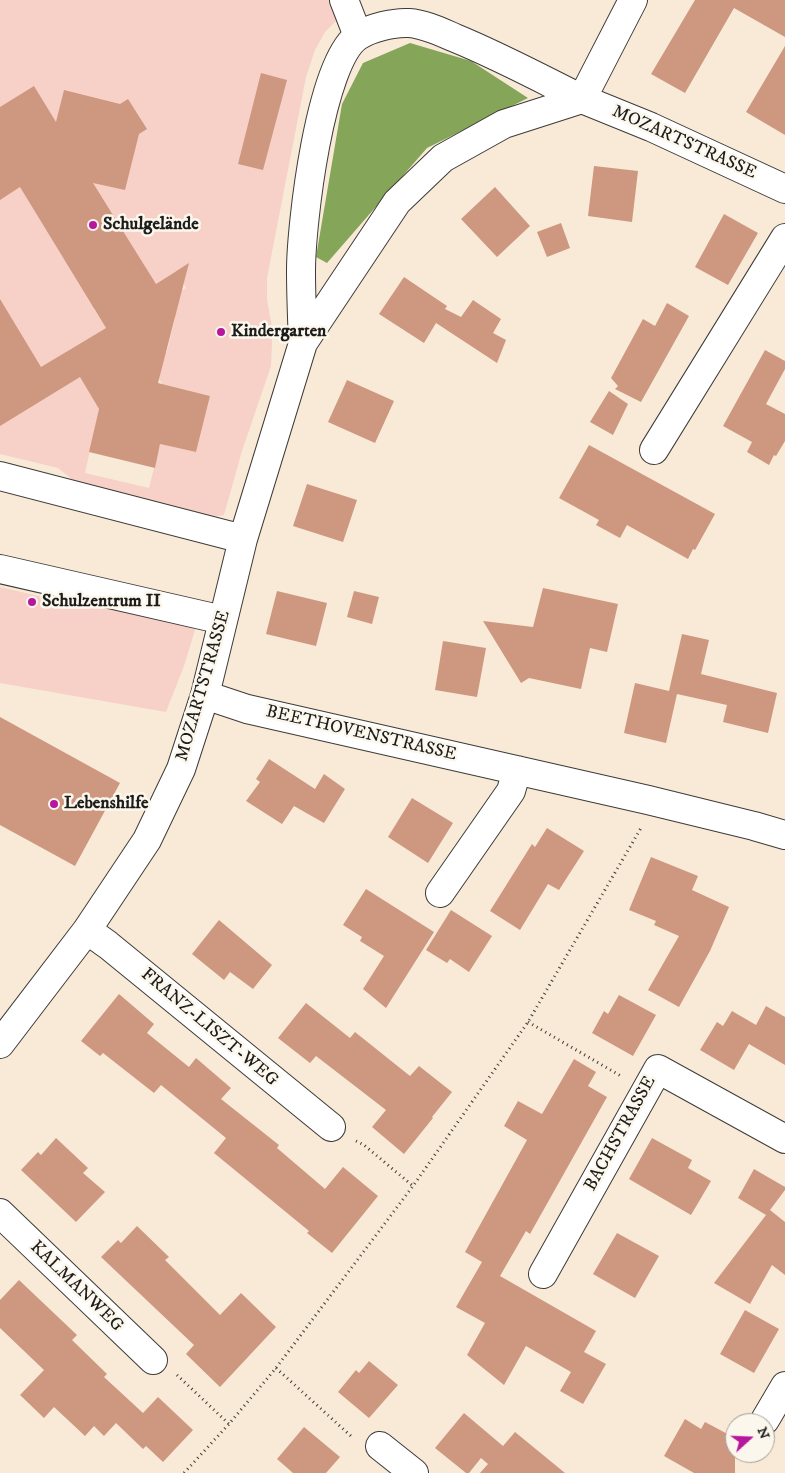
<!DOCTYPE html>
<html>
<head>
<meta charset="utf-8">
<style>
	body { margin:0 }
	#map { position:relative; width:785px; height:1473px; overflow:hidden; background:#f8ead6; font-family:"IM FELL DW Pica",serif }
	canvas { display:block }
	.north { position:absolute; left:725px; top:1413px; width:50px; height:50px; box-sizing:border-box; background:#fbf7ec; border:1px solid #a29f99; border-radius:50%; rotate:70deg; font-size:14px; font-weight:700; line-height:20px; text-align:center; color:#1c1c1c }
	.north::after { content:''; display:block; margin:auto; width:18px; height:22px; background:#b5179e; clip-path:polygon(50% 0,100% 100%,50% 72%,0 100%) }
</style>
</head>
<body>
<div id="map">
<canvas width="785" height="1473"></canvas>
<div class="north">N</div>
</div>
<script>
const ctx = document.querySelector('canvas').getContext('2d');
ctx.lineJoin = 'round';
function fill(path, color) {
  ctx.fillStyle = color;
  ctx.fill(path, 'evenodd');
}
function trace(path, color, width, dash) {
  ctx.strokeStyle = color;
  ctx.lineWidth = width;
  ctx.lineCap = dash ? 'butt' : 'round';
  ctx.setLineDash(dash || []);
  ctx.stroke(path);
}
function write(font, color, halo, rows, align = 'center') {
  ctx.font = font + ' "IM FELL DW Pica",serif';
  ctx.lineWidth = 5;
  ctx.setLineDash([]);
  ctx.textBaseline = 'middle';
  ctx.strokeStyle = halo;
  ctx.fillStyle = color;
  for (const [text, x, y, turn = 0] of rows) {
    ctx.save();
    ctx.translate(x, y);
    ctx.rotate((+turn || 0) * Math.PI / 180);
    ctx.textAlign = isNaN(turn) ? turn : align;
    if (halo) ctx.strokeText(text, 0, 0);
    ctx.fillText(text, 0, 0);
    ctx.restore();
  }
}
fill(new Path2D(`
	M0 0H333L339 18 325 32 315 50 306 77 267 278V299L271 322 272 343 271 366 242 451 224 515 207 518 84 489 58 468 0 454ZM176 271 186 288 172 296 175 319 167 351 154 370 162 384 210 396 196 452 160 444 149 488 85 473 99 409 66 352 106 328 94 309 120 293 156 284Z
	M0 587 85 607 120 602 190 624 195 630 184 666 166 712 0 683Z`), '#f7d1c7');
fill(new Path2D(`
	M410 43 471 61 528 98 427 148 327 263 316 257 342 104 363 63Z`), '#85a559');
fill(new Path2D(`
	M695 0H785V37L734 8 685 93 651 74Z
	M785 46V135L746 112Z
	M261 73 287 80 263 170 238 164Z
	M34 86 56 122 64 90 120 104 128 99 147 129 139 134 125 190 93 183 156 284 189 263 158 383 210 396 196 452 160 444 155 468 89 452 99 409 80 377 0 426V299L41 367 106 328 20 187 0 200V107Z
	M594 166 638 171 632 222 588 216Z
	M495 187 530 226 497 257 461 219Z
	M724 214 758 233 728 285 695 267Z
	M561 223 570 248 547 257 537 232Z
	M404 277 447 306 445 309 461 317 473 300 501 319 493 333 506 340 497 363 436 323 424 343 379 314Z
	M667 303 689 316 641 402 615 389 618 386 611 378 643 319 655 326Z
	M765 350 785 361V369L766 404 785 414V441L776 456 774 455 769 465 747 452 752 442 723 426Z
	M347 380 394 401 375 443 328 422Z
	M609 391 628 404 613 435 590 422Z
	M589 445 715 514 695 550 693 549 688 559 627 525 620 538 596 525 599 520 559 498Z
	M307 484 357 500 343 542 293 526Z
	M543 588 618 604 607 652 590 648 581 689 529 678 521 683 483 621 533 627Z
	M277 591 327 603 316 646 266 634Z
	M354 591 379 597 372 624 347 617Z
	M682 634 709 640 701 674 777 693 768 733 723 722 727 705 677 694 666 743 624 733 635 683 669 691Z
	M443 641 486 648 477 697 435 690Z
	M0 717 120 783 75 866 0 825Z
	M269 759 315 789 324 774 345 789 324 823 294 806 282 824 246 801 260 782 256 779Z
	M412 798 453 823 428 863 388 837Z
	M547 828 584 851 559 890 548 884 520 930 490 911 532 844 535 847Z
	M651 857 698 876 692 890 729 907 710 951 679 1007 648 990 679 936 654 925 656 921 629 910Z
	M366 889 434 932 386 1008 363 989 384 956 360 941 362 937 343 925Z
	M451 910 492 936 469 972 450 959 447 963 426 950Z
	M219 920 272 965 253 989 230 972 224 980 192 954Z
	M119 994 154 1024 147 1033 189 1067 196 1058 231 1088 221 1099 279 1145 277 1148 325 1189 343 1167 378 1196 332 1253 307 1233 309 1231 214 1153 226 1138 161 1085 154 1093 103 1053 100 1056 81 1041Z
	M619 995 656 1015 633 1056 592 1033 604 1011 608 1014Z
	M306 1003 350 1038 355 1032 410 1076 419 1066 452 1092 432 1117 433 1118 404 1154 372 1127 386 1110 316 1056 310 1063 278 1038Z
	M766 1006 785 1017V1065L749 1044 734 1070 700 1050 717 1022 723 1026 732 1011 756 1025Z
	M574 1059 596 1072 588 1086 607 1097 530 1234 526 1231 500 1276 596 1331 584 1352 606 1364 583 1404 560 1391 571 1372 526 1346 504 1385 467 1355 485 1323 456 1307 482 1262 465 1252 527 1140 504 1126 518 1101 542 1114Z
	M56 1138 88 1168 83 1173 105 1192 76 1222 21 1170 38 1152 41 1155Z
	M652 1138 692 1160 688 1168 711 1181 691 1215 629 1179Z
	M754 1169 785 1187V1190L770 1210 785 1222V1275L772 1265 750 1304 714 1283 766 1215 738 1198Z
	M137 1226 169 1257 165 1260 220 1315 241 1293 276 1327 220 1387 186 1354 194 1345 101 1257 118 1240 121 1243Z
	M617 1233 659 1256 635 1298 593 1274Z
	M19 1280 77 1335 72 1340 107 1374 104 1377 143 1413 158 1397 193 1430 163 1462 146 1446 143 1449 116 1423 104 1436 94 1426 85 1436 54 1407 44 1418 20 1395 44 1370 0 1328V1300Z
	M745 1310 779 1329 754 1373 720 1354Z
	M369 1361 398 1385 369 1418 338 1392 356 1370 359 1373Z
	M464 1413 503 1446 515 1432 565 1473H480L488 1464 481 1458 469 1473H466L435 1448Z
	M685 1419 701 1429 705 1422 735 1438V1473H694L664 1456Z
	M304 1427 340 1457 326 1473H293L277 1459Z`), '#ce9780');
const minor = new Path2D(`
	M344 0 358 36
	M303 343C302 319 301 295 301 271 301 225 320 61 358 36 370 28 394 22 409 23 425 24 441 32 455 38 499 56 540 78 582 99L633 0
	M654 450 785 238
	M0 476 243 539
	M0 569 223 620
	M205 695 247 709 648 800 754 826 785 835
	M440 893 511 791 517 770
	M87 930 108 945 331 1127
	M0 1044 87 930 147 840 181 769 205 695 243 539 303 343 397 202 443 158 504 124 582 99 651 127 785 189
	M0 1213 153 1360
	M543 1274 658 1069 785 1139
	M765 1420 785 1386
	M380 1446 414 1473`);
trace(minor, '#3d3b38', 30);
trace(new Path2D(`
	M528 1022 621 1076
	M356 1141 364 1145 413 1186
	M276 1368 352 1437
	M177 1375 229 1424
	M184 1473 229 1424 276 1368 413 1186 528 1022 641 828`), '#3d3b38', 3, [1, 4]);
trace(minor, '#fff', 28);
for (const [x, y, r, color] of [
	[93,225,5,"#b5179e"],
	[221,332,5,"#b5179e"],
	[32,602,5,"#b5179e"],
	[54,804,5,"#b5179e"]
]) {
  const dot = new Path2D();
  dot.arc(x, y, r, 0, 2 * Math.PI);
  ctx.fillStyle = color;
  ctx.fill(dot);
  trace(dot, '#fbf7ec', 2);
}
write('18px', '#1c1c1c', '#fbf7ec', [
	["MOZARTSTRASSE",684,143,24],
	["MOZARTSTRASSE",204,686,-74],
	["BEETHOVENSTRASSE",361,734,13],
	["FRANZ-LISZT-WEG",209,1028,40],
	["BACHSTRASSE",621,1134,-61],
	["KALMANWEG",76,1287,44]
]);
write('bold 18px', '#1c1c1c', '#fbf7ec', [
	["Schulgelände",103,225],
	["Kindergarten",231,332],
	["Schulzentrum II",42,602],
	["Lebenshilfe",64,804]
], 'left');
</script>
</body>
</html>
